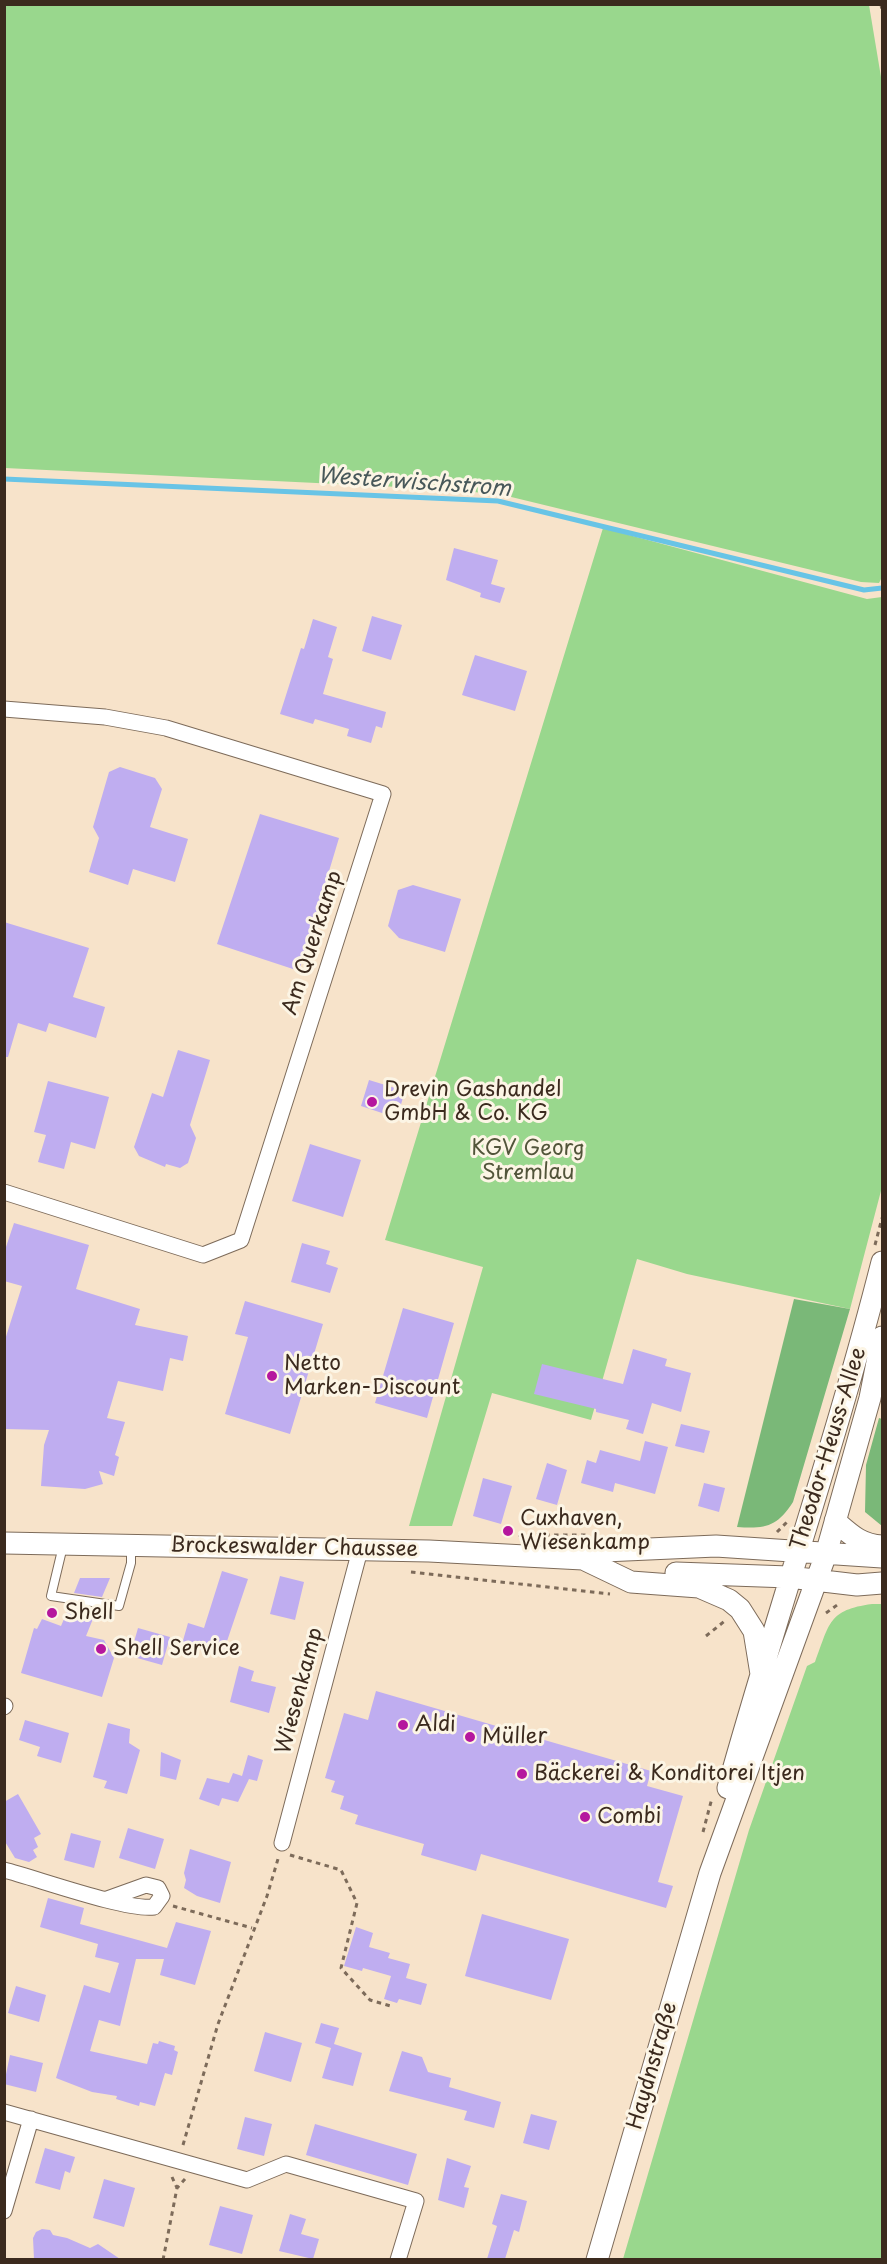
<!DOCTYPE html>
<html>
<head>
<meta charset="utf-8">
<style>
	body { margin:0 }
	#map { position:relative; width:887px; height:2264px; overflow:hidden; background:#f7e3ca; font-family:"Playpen Sans",sans-serif }
	canvas { display:block }
	.frame { position:absolute; inset:0; border:6px solid #3b2a1e; pointer-events:none }
</style>
</head>
<body>
<div id="map">
<canvas width="887" height="2264"></canvas>
<div class="frame"></div>
</div>
<script>
const ctx = document.querySelector('canvas').getContext('2d');
ctx.lineJoin = 'round';
function fill(path, color) {
  ctx.fillStyle = color;
  ctx.fill(path, 'evenodd');
}
function trace(path, color, width, dash) {
  ctx.strokeStyle = color;
  ctx.lineWidth = width;
  ctx.lineCap = dash ? 'butt' : 'round';
  ctx.setLineDash(dash || []);
  ctx.stroke(path);
}
function write(font, color, halo, rows, align = 'center') {
  ctx.font = font + ' "Playpen Sans",sans-serif';
  ctx.lineWidth = 6;
  ctx.setLineDash([]);
  ctx.textBaseline = 'middle';
  ctx.strokeStyle = halo;
  ctx.fillStyle = color;
  for (const [text, x, y, turn = 0] of rows) {
    ctx.save();
    ctx.translate(x, y);
    ctx.rotate((+turn || 0) * Math.PI / 180);
    ctx.textAlign = isNaN(turn) ? turn : align;
    if (halo) ctx.strokeText(text, 0, 0);
    ctx.fillText(text, 0, 0);
    ctx.restore();
  }
}
fill(new Path2D(`
	M4 5H869L882 83V577L879 583 861 582 499 494 420 488 5 468Z
	M603 528 867 599 882 597V1187L850 1309 687 1274 637 1259 591 1420 492 1393 452 1526H409L483 1267 385 1240Z
	M872 1604H882V2259H623L749 1830 807 1666 815 1662C830 1623 828 1610 872 1604Z`), '#99d78d');
fill(new Path2D(`
	M794 1299 850 1309 793 1502C777 1527 765 1529 737 1527Z
	M879 1418 882 1419V1526L865 1512 866 1465Z`), '#7ab878');
trace(new Path2D(`
	M4 479 498 501 864 590 882 588`), '#68c4e6', 5);
fill(new Path2D(`
	M454 548 498 560 491 584 505 588 500 603 480 597 481 593 446 580Z
	M372 616 402 625 391 660 362 651Z
	M313 619 337 627 328 657 333 659 323 694 386 712 382 728 376 726 371 743 347 736 349 729 315 719 313 724 280 714 301 648 304 649Z
	M475 655 527 671 515 711 462 695Z
	M120 767 155 778 162 789 150 827 188 839 175 882 133 869 128 885 89 872 99 838 93 827 109 772Z
	M260 814 339 838 299 971 217 944Z
	M413 885 461 899 445 952 399 938 388 926 398 890Z
	M4 922 89 948 73 997 105 1007 96 1038 49 1023 46 1032 18 1023 8 1057H4Z
	M178 1050 210 1060 190 1125 196 1138 188 1163 180 1168 166 1164 165 1167 139 1156 134 1147 152 1093 163 1097Z
	M369 1080 405 1091 397 1118 361 1106Z
	M48 1081 109 1097 95 1149 71 1142 64 1169 38 1162 46 1135 34 1132Z
	M310 1144 361 1160 343 1217 292 1201Z
	M14 1223 89 1245 76 1289 140 1309 135 1325 188 1336 183 1361 170 1358 163 1391 118 1381 107 1418 125 1422 115 1455 119 1457 114 1476 99 1471 103 1484 85 1489 41 1486 44 1445 49 1430 4 1429V1343L22 1286 4 1281V1253Z
	M302 1243 330 1251 326 1264 338 1268 330 1293 291 1282Z
	M245 1301 323 1324 290 1434 225 1414 248 1337 235 1334Z
	M403 1308 454 1323 427 1418 375 1403Z
	M633 1349 667 1359 665 1366 691 1373 681 1412 652 1403 643 1434 626 1429 629 1420 596 1412V1409L534 1394 542 1364 623 1384Z
	M681 1424 710 1431 704 1453 675 1446Z
	M645 1441 668 1447 655 1494 615 1483 613 1492 581 1483 587 1460 596 1463 600 1450 640 1461Z
	M547 1463 567 1470 557 1505 536 1499Z
	M483 1478 512 1486 501 1524 473 1516Z
	M704 1483 725 1488 719 1512 698 1506Z
	M222 1571 248 1579 222 1656 182 1644 188 1623 204 1628Z
	M280 1576 304 1582 295 1620 270 1614Z
	M80 1578H110L102 1597 74 1593Z
	M70 1605 97 1609 86 1636 104 1640 114 1658 102 1697 21 1673 34 1628 37 1629 42 1619 61 1626Z
	M138 1628 170 1637 162 1665 130 1656Z
	M239 1666 254 1671 251 1681 276 1687 269 1713 230 1702Z
	M376 1691 651 1771 647 1786 683 1796 658 1882 673 1886 666 1908 481 1854 476 1871 421 1855 424 1844 355 1824 358 1815 340 1809 344 1796 331 1792 335 1781 325 1778 344 1713 368 1720Z
	M25 1720 69 1733 61 1763 37 1756 40 1747 19 1740Z
	M108 1723 130 1729 129 1743 140 1750 127 1794 104 1788 107 1781 93 1777Z
	M161 1752 181 1760 176 1780 160 1776Z
	M248 1755 263 1760 257 1781 249 1779 238 1802 222 1798 219 1806 199 1799 207 1778 229 1783 233 1773 242 1776Z
	M18 1794 41 1834 34 1838 38 1847 33 1850 37 1857 29 1862 15 1858 4 1840V1802Z
	M128 1828 164 1839 155 1869 119 1858Z
	M71 1833 101 1841 94 1868 64 1860Z
	M190 1849 231 1862 220 1903 197 1896 184 1888 186 1880 184 1873Z
	M48 1898 84 1908 80 1924 167 1948 176 1922 211 1931 195 1985 160 1975 164 1959H136L120 2026 99 2020 90 2051 147 2064 153 2043 158 2044 159 2041 175 2046 174 2050 178 2052 172 2075 165 2073 155 2106 140 2102 139 2106 116 2099 117 2096 92 2092 56 2078 84 1985 110 1993 119 1963 95 1957 98 1944 40 1927Z
	M482 1914 569 1939 551 2000 465 1976Z
	M356 1927 373 1933 369 1947 390 1953 388 1958 410 1964 406 1978 427 1984 421 2005 399 1999 397 2003 384 1999 391 1976 363 1968 362 1971 344 1966Z
	M16 1986 46 1995 39 2022 8 2013Z
	M321 2023 339 2028 334 2044 362 2053 353 2086 322 2078 331 2048 315 2043Z
	M265 2032 302 2043 291 2082 254 2071Z
	M402 2051 422 2057 428 2072 451 2078 449 2087 501 2102 494 2128 464 2120 467 2111 389 2091Z
	M10 2055 43 2063 36 2092 4 2084Z
	M531 2114 557 2121 549 2150 523 2143Z
	M245 2117 272 2124 264 2156 237 2149Z
	M315 2124 417 2154 408 2185 306 2155Z
	M45 2148 75 2157 70 2173 65 2171 60 2190 35 2183Z
	M447 2158 471 2166 464 2187 469 2188 464 2208 438 2200Z
	M104 2179 135 2188 124 2227 93 2218Z
	M501 2194 527 2201 519 2232 514 2230 505 2259H487L497 2226 492 2224Z
	M220 2206 253 2215 242 2254 209 2245Z
	M290 2214 306 2219 301 2234 319 2239 313 2259 279 2251Z
	M42 2229 50 2230 53 2235 67 2238 90 2248 98 2244 120 2259H34L33 2238 36 2232Z`), '#bfadf0');
const lane = new Path2D(`
	M63 1546 51 1596 119 1606 131 1563V1545`);
const street = new Path2D(`
	M4 709 105 717 166 728 383 794 241 1240 203 1255 4 1192
	M4 1707 5 1706
	M282 1843 360 1550
	M4 1870C36 1878 127 1911 154 1907L162 1896 158 1888 146 1885 107 1899
	M4 2112 247 2180 286 2164 416 2201 398 2260
	M4 2211 31 2119`);
const secondary = new Path2D(`
	M835 1521C851 1535 861 1545 882 1546
	M4 1543 429 1551 583 1559 631 1582 699 1587 729 1600 740 1609 754 1631 761 1674
	M583 1559 604 1551 716 1546 882 1557
	M676 1573 789 1577 857 1585 882 1583
	M728 1788C777 1612 837 1439 882 1262
	M597 2260 710 1873 826 1554 870 1398 882 1337`);
trace(lane, '#7d6b5a', 10);
trace(street, '#7d6b5a', 17);
trace(secondary, '#7d6b5a', 23);
trace(new Path2D(`
	M881 4 882 11
	M875 1245 882 1218
	M777 1532 787 1522
	M518 1535H590
	M411 1572 610 1594
	M826 1613 840 1603
	M706 1636 726 1620
	M703 1832 712 1798
	M290 1855 341 1870 357 1903 341 1968 370 2000 394 2007
	M173 1906 252 1928
	M183 2145 218 2024 267 1896 278 1859
	M172 2177 177 2188
	M163 2260 177 2188 185 2179`), '#7d6b5a', 3, [4.5, 4.5]);
trace(lane, '#fff', 8);
trace(street, '#fff', 15);
trace(secondary, '#fff', 21);
for (const [x, y, r, color] of [
	[372,1102,6,"#b5179e"],
	[272,1376,6,"#b5179e"],
	[508,1531,6,"#b5179e"],
	[52,1613,6,"#b5179e"],
	[101,1649,6,"#b5179e"],
	[403,1725,6,"#b5179e"],
	[470,1737,6,"#b5179e"],
	[522,1774,6,"#b5179e"],
	[585,1817,6,"#b5179e"]
]) {
  const dot = new Path2D();
  dot.arc(x, y, r, 0, 2 * Math.PI);
  ctx.fillStyle = color;
  ctx.fill(dot);
  trace(dot, '#fcf5e5', 2);
}
write('21px', '#3b2a1e', '#fcf5e5', [
	["Am Querkamp",313,943,-72],
	["Theodor-Heuss-Allee",829,1449,-73],
	["Brockeswalder Chaussee",294,1548,1],
	["Wiesenkamp",300,1691,-75],
	["Haydnstraße",653,2066,-74]
]);
write('21px', '#3b2a1e', '#fcf5e5', [
	["Drevin Gashandel",384,1090],
	["GmbH & Co. KG",384,1114],
	["Netto",284,1364],
	["Marken-Discount",284,1388],
	["Cuxhaven,",520,1519],
	["Wiesenkamp",520,1543],
	["Shell",64,1613],
	["Shell Service",113,1649],
	["Aldi",415,1725],
	["Müller",482,1737],
	["Bäckerei & Konditorei Itjen",534,1774],
	["Combi",597,1817]
], 'left');
write('21px', '#52553a', '#fcf5e5', [
	["KGV Georg",528,1149],
	["Stremlau",528,1173]
]);
write('italic 22px', '#48585a', '#fcf5e5', [
	["Westerwischstrom",414,483,4]
]);
</script>
</body>
</html>
